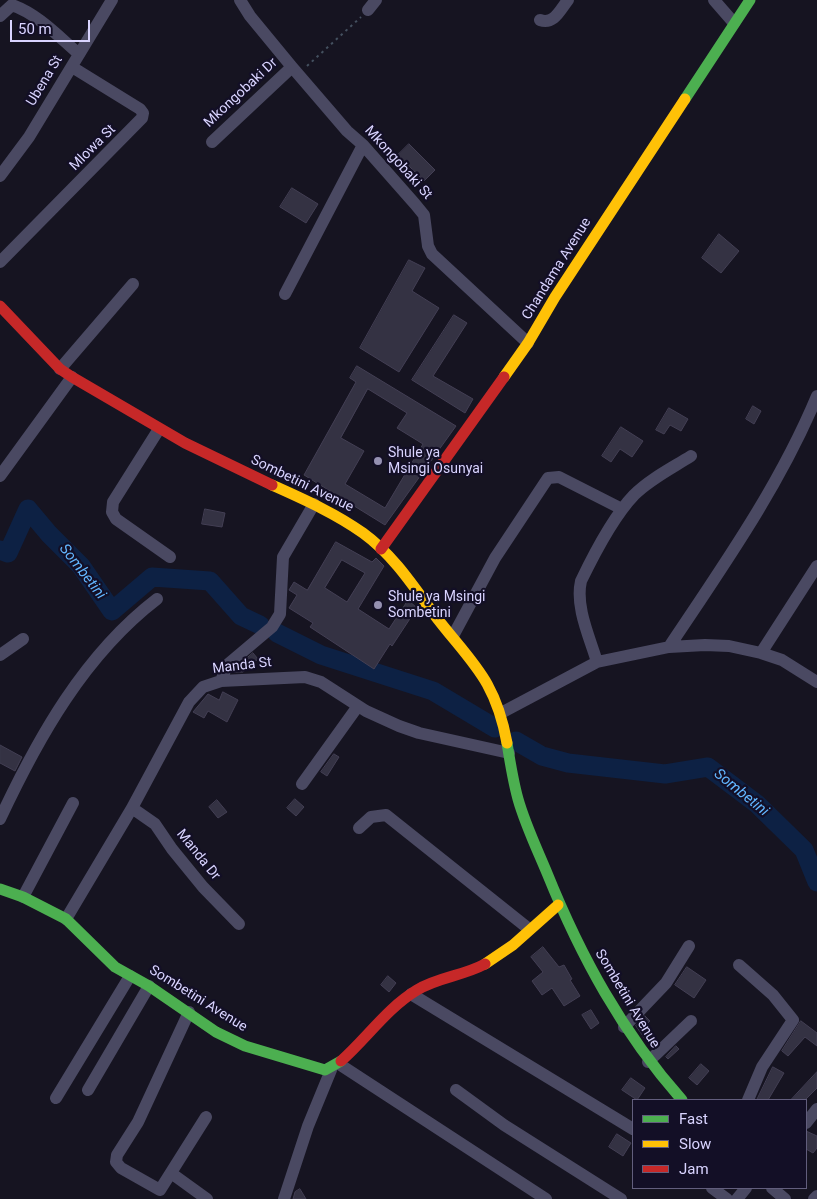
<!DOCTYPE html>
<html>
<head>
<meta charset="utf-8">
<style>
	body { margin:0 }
	#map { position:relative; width:817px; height:1199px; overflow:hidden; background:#161421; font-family:Roboto,sans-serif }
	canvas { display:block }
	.legend { position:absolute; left:632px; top:1099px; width:175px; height:90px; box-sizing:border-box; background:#130f26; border:1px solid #625e7d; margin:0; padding:6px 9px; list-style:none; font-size:15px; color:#d9d4ff }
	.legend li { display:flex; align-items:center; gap:10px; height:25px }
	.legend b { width:25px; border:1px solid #625e7d }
	.scale { position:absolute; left:10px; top:20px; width:80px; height:22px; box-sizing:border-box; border:2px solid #d9d4ff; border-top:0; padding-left:6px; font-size:15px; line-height:18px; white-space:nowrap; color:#d9d4ff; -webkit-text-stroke:4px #130f26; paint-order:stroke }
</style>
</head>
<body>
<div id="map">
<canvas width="817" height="1199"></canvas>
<ul class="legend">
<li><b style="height:6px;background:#4caf50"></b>Fast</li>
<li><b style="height:6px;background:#ffc107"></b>Slow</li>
<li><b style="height:6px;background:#c62828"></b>Jam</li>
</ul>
<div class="scale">50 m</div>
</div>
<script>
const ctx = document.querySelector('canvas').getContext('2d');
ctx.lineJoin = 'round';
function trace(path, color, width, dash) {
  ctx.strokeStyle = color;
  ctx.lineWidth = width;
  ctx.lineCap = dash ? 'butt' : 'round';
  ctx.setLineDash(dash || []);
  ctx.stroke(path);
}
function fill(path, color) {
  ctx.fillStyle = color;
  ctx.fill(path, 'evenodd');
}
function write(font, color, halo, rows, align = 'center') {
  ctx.font = font + ' Roboto,sans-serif';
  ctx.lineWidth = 4.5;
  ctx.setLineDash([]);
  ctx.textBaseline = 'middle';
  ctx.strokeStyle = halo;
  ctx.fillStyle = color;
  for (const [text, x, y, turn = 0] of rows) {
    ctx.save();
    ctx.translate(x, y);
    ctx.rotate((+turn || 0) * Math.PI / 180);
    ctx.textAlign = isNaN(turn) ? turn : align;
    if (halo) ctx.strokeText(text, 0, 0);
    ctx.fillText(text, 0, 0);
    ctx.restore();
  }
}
trace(new Path2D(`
	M0 550 8 553 28 509 49 534 81 566 112 611 152 577 210 581 241 616 260 625
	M277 633 321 655 433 691 495 728
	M516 741 542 756 568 763 665 774 708 767 757 804 804 850 817 882`), '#0d2144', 19);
const building = new Path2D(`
	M409 144 435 170 424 181 398 155Z
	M292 188 318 204 306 223 280 207Z
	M719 234 739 251 721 273 702 258Z
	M409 260 425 268 412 291 439 308 399 372 360 348Z
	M454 315 467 323 433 376 473 399 465 413 412 380Z
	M357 366 456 426 385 525 304 475 356 382 350 378ZM368 389 407 413 397 428 423 444 385 508 345 484 364 451 341 438Z
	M753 406 761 411 754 424 746 419Z
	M669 408 688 419 681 431 670 425 664 434 656 430Z
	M621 427 643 441 632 457 620 449 611 462 602 456Z
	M205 509 225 513 222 527 202 524Z
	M336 542 372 562 376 558 384 566 358 609 389 629 408 600 417 608 392 646 390 644 374 669 310 627 313 623 289 608 297 595 289 590 294 582 307 590ZM342 560 365 573 347 602 325 588Z
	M253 653 258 659 243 672H234V670Z
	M223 692 238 700 227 722 208 711 204 718 193 712 208 694 219 700Z
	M0 745 22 757 15 771 0 763Z
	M334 754 339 757 327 776 321 772Z
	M295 799 304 807 296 816 287 808Z
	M217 800 227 812 218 818 209 807Z
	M543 947 559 967 564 965 572 979 570 980 580 996 564 1006 552 988 542 995 532 981 543 972 531 957Z
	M687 967 706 980 694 998 675 985Z
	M388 976 396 983 389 992 381 985Z
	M591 1010 599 1023 591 1029 582 1015Z
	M645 1016 650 1021 646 1025 653 1032 645 1039 636 1026Z
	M801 1021 817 1033V1046L805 1037 788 1056 782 1051Z
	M676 1046 679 1049 668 1059 666 1057Z
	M701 1064 709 1071 697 1085 689 1078Z
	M773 1067 784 1073 768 1100H757Z
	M817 1072V1088L805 1100H791Z
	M631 1078 645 1088 637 1100 622 1090Z
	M806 1131 817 1136V1148L813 1153 806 1149Z
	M617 1134 631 1143 623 1156 609 1147Z
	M300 1189 306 1199H293L295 1192Z`);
fill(building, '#343243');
trace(building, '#433f54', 1);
trace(new Path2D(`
	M307 66 361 17`), '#44505f', 2, [2.5, 4]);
trace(new Path2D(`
	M240 0 250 16 292 67 347 131 363 145 415 204 424 215 428 246 432 254 528 343
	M714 0 734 23
	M368 10 376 0
	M0 16 12 5C38 14 59 37 79 54
	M540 20C554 25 560 10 568 0
	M212 142 292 67
	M0 176 29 137 112 0
	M0 262 142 118 143 113 140 109 72 67
	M285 294 363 145
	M60 369 133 284
	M159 429 113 502 112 512 116 519 170 557
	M0 476 72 377
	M453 636 495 558 548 478 559 477 622 509
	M669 647C723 566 779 487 817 396
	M761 653 817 566
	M0 655 23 639
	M597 662C590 638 575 607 581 581 594 554 613 517 634 495 650 479 672 468 691 456
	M221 681 227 665 272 627 280 614 283 557 314 504
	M501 713 597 662 669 647 705 645 729 646 761 653 782 660 817 682
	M302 784 358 706
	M132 808 155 824 172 849 203 887 239 924
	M0 819C38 738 84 655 157 599
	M359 828 371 817 386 815 529 929
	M23 897 73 803
	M66 919 132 808 189 702 203 687 221 681 305 677 321 682 366 711 399 726 419 733 509 753
	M739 965 773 995 793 1020 762 1067 748 1100
	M411 994 633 1129
	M189 1012 138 1122 117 1155 116 1162 121 1168 160 1190 206 1117
	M624 1027 666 983 689 946
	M648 1062 691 1021
	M339 1064 546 1199
	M88 1090 149 986
	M456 1090 504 1125 621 1199
	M56 1098 130 976
	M806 1123 817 1109
	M171 1173 207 1199
	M712 1188 727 1199
	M772 1188 785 1199
	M284 1199 308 1126 331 1070
	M737 1199 746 1188
	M814 1199 817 1196`), '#4a4962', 12);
trace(new Path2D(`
	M685 99 750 0
	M507 743C510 762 513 781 518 799 525 824 537 849 547 873 581 957 622 1032 682 1100
	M0 889 23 897 66 919 115 967 149 986 216 1032 245 1046 325 1070 341 1061`), '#4caf50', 11);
trace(new Path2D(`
	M504 377 528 343 555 297 685 99
	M272 485C303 499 335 513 363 533 392 554 412 584 433 613 470 662 495 677 507 743
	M485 964 513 945 558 905`), '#ffc107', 11);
trace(new Path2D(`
	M0 306 60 369 72 377 185 443 272 485
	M381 549 504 377
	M341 1061C367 1038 387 1008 417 990 438 977 463 976 485 964`), '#c62828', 11);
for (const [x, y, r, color] of [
	[378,461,5,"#9591b1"],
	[378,605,5,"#9591b1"]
]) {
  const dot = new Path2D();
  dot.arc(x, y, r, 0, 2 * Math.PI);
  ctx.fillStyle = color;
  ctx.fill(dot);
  trace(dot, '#130f26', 2);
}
write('14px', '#d9d4ff', '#130f26', [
	["Ubena St",45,81,-59],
	["Mkongobaki Dr",241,93,-43],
	["Mlowa St",93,148,-45],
	["Mkongobaki St",398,163,48],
	["Chandama Avenue",557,269,-58],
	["Sombetini Avenue",302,484,26],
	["Manda St",242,666,-7],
	["Manda Dr",198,855,51],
	["Sombetini Avenue",198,999,32],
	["Sombetini Avenue",627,999,59]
]);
write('14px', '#d9d4ff', '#130f26', [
	["Shule ya",388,453],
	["Msingi Osunyai",388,469],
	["Shule ya Msingi",388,597],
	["Sombetini",388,613]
], 'left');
write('italic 15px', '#62b6ff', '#130f26', [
	["Sombetini",82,572,52],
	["Sombetini",741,793,39]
]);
</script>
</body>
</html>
